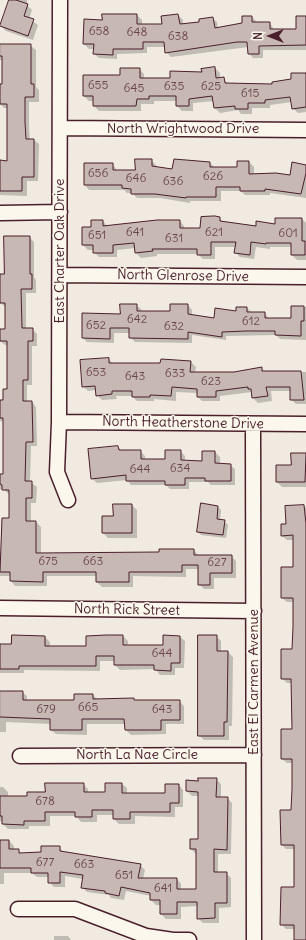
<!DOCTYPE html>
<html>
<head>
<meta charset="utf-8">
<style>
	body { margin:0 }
	#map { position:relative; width:306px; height:940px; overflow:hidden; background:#f0eae0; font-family:Delius,sans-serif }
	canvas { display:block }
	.north { position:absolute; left:250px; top:16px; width:40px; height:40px; -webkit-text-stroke:3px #fbf7ec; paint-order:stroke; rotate:270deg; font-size:11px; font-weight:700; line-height:16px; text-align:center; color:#4a1f2b }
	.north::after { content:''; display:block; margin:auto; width:14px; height:18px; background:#4a1f2b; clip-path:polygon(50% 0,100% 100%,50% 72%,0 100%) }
</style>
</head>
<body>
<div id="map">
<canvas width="306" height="940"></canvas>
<div class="north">N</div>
</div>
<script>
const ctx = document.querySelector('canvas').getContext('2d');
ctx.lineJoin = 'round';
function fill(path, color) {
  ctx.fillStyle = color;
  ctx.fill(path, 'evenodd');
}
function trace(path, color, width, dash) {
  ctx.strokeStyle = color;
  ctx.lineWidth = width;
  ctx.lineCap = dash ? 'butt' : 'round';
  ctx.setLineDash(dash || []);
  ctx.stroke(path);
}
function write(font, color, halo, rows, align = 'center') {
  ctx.font = font + ' Delius,sans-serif';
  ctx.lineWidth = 3;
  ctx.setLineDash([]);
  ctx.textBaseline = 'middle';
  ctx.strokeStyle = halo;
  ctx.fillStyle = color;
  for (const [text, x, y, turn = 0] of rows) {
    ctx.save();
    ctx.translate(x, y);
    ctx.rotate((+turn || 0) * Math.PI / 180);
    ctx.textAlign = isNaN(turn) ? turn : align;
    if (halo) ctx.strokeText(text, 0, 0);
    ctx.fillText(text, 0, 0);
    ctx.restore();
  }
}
fill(new Path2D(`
	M10 0H27V5L32 10 29 19 38 25 33 40 6 31 1 26Z
	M137 15 142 20V25H163L178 15 183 20V25L200 23 212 18 217 22 218 29 243 24 252 17 257 22 270 23 274 30H297L306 17V50H263V58H253L249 53 248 47 171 57 166 52 165 47H147V53L117 54V59L99 58 94 54 95 49H89L84 44 103 21Z
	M0 46H31L36 50V87L39 90V102H29V128L30 140H34L39 144 38 181H27V196L0 195V162H8V108H4L0 104V85H3V60H0Z
	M215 68 220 73V78H223L228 84 274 85 306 74V112L298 113 293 108 292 102 270 105V108H252V114H241L238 110 220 113 215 108 214 101 193 103V111H182L177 106V101H154V104H141V111H99L94 106V101H89L84 96V76H120L139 69 144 74V79H171Z
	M151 160 156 165V168L173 170 210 163 214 167 238 168 249 162 254 167V175L290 176 306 166V198L270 193V195H245L241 191H221V201H190V203L160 198H137L132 193H127L124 190H89L85 185 113 164 117 171H136Z
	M219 218 223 222 257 227 276 225 302 219 306 223V260H297L292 255V247H270V249L256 247 254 259 240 257 235 252 236 247H215V259H203L198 254H157V256L141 258 136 253 135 248 117 250V257H99L94 252V250H88L83 245 92 228 103 221 108 227 180 221 184 226V229H201Z
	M29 237 34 242V277L36 280V293H26V329H32L37 334V346H32V385H27V402H32L36 407 37 446H31L30 482 37 487 36 503H31V522H36L41 527V554L160 553 194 550 199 556H231L236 561V578H214V589H204L199 584V569H186V577L133 576V587H102L97 582V576H47V586H15L11 581V576H0V552H3L10 519V495L3 489H0V475H4V422L0 421V401H4L8 390V345H5L0 341 6 330V307L0 303 5 275Z
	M136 305 141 309V312H171L188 305 192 310V316L214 319 247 308 251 312 265 313 269 319H292V307H306V340L280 339 276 335 226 336V340L192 335V343L135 342 130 337V333H114V343L87 342 83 338Z
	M109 359 113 364 191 362 196 367 195 373H234L261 368 265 372H306V404H296L291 399V391H271L272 401 258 403 253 398 252 392 220 396V401H202L198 397V393L176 392V401L154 399V401H137L132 396H116L117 399 102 400 97 395 96 390 88 391 83 386Z
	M118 447 122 451H140L145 456V460H166L180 451 185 456V462H203L215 452 220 457V465H230L235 469V485H211L208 482H189V489H170L166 485H131L127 480 97 483 92 478Z
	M306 453V487H282L277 482 292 466V454Z
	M132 505 137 510V538H108L103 533 114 517Z
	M304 506 306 508V940H295V929H286L281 924 295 888V849H286L282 845 292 811 293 763H287L282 759 293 730 292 683H287L282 678 293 650 294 602H287L282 598 294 568V540H287L282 536 287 525Z
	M218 507 221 510 220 521H224L228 525 226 538 201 535 198 532Z
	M123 636 128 641V646H164L180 637 185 641 184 668H175V675H160L155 669 120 670 115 665V661H100V671L24 670V673H0V645H12L45 637 50 642V647H87Z
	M216 636 221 641V652H228L233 657 232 726H229V740H204L199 735Z
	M0 692H22L27 696V701H75L93 695 98 700 133 699 135 701H179L184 706V724H166V734L131 735 126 730V724H87V735L56 734 51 730V724L6 722V732H0Z
	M216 779 221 784V798H227L232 803 231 854H218V873H226L231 878V907L219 908V923H203L198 918V906L181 907V919H166L161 914V905H156L151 900V896L126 891 124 900 111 898 109 895 87 892 82 887 83 879 65 876V887H54L49 882V877H37L32 873H4V884H0V841H9L14 846V850H18L22 854 42 853 59 847 64 853 140 865 145 870 143 879H177L181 884V890H197L196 854 191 849 199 840V796H192L187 791 199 782Z
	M83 784 88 789V793H106L122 784 127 788V794H166L179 785 183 790V807H175V817L135 816V824H119L114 819V815H97V822H81L76 816H50V826H29V829H8L3 824V821H0V787H3L8 792V797H28Z
	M54 936H68L71 940H54Z`), '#0003');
const building = new Path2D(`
	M9 0H16L28 4 24 16 34 19 28 36 0 26Z
	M102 14H137V24H162L161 16 178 14 180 24 199 22V19L213 17 215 28 242 23V16H252V22H270V29H296V16H306V45L259 46V54H248L247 42H237L165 53 164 42H143V49H113V55L93 54 94 44H83L84 19 102 20Z
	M0 44H31V84H34V97H25V122L26 139H34V177H22V191H0V160L7 161V104H0V84H2V56H0Z
	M215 67 216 78 224 77 225 83 272 84V82L291 79V73H306V107L292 109 290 97 265 100V103H248V109H235V106L214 108 212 96 189 99V106H176V96H149V99H137L136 106H93V96H83V75H120V68H140V78H170V71L202 72 201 69Z
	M135 159H152V166L172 169 174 159 210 162V167H237V161H249V174L276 173 290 175 292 162 306 165V173L301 194 265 189V191H240V187H216V197H186V198L155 194H131V189L122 188V185H84V163H113V170H135Z
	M215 216 220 217V221L256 226V221L275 224V218H302V241H305V255H291V243H266V244L251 242 250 255 234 253 236 242H211V255H197V249H152L153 251 135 253 134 243 113 245V253H93V245H82V227H91V220H103V226L157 220H180V228H200L201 217Z
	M4 236H30V274H32V289H21L22 328H33V341H28V380H23V401H32L33 442H26L25 481H32V498H26V521H36V553L159 552V549H194V555H232V573H210V585H198V565H182V572H129V582H96V572H43V582L10 581V572H0L2 518H9V490H2V485L0 484V474H3V418H0V400H3V389H7V341H0V329H5V303H0V274H4Z
	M120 304H137V311H170V304H188V314L214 318 215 308 236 311V307H247V312H265V318H291V306H304V321H301V336L275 335V331H246L222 332V337L188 332V339L129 338V328H110V339L82 338V313L120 314Z
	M109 358V363H160L161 359 191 361 190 372H234L262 367V371H301L304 400H290V387H266L268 396 252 398 251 389H248V387L216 391V397H197V389L172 387 171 396 150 395V397H132V391H112V394L96 396 95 386 82 387 80 360Z
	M118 446 119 450H141V459H165V450H181V460L202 461V451H215V463L231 464V481H205V478H185V485H165V481H126V475L91 479 88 449Z
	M291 453H306L305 482H276V465H291Z
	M201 503 218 506 217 519 225 520 223 535 197 532Z
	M113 504H132V533H102V516H113Z
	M304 505 306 524V940H294V925H280L281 887H294V845H281L280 810H291L292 789V759H281V729H292L291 679H281V649H292L293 627V598H281V567H293V535L281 536V524H286L285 506Z
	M12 635 45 636V646H86V636L106 635H123V645H163V635L180 636V663H171V671L154 670V665H114V656H96V666H19V669H0V644H11Z
	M198 635H217V651H228L227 722H224V736H198Z
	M0 691H23V700H74V694H93V699L134 698V700H180V720H161V730H125L124 719H82V730H50V719L0 717Z
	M198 778H217L216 797H228L227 850 214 849V872H227V903H215V918L197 919V902H177V914H160V900H150V893L121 887 119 896 105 893V891L81 888 83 875 60 872V883H48V873H31V868H0V840H9V849H19V853L41 852V846H60V851L141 864 138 878H177V889H196V849H190V839H198V792L186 791V780L198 781Z
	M45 783H84V792H105V783H122V793H165V784H179V803H170V812H130V819H113V810H92V817H75V812H45V821H24V825L2 824V816H0V796H27V792H45Z`);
fill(building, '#c8b8b3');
trace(building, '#4a1f2b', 1);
const street = new Path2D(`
	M60 0 59 422 57 472 68 500
	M61 128 306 130
	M0 213 60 212
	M60 275 306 277
	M59 422 306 424
	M253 425 254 940
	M0 608 254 611
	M20 756 254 755
	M18 909H75L146 936 173 940H189`);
trace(street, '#4a1f2b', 17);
trace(street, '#fbf7ec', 14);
write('12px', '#6a454d', null, [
	["658",99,32],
	["648",137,33],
	["638",178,37],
	["655",98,86],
	["635",174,87],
	["625",211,87],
	["645",134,89],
	["615",250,94],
	["656",98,174],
	["626",213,177],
	["646",136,179],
	["636",173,182],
	["641",135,233],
	["621",214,233],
	["601",288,234],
	["651",97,236],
	["631",174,239],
	["642",137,320],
	["612",251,322],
	["652",96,326],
	["632",174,327],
	["653",96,373],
	["633",175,374],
	["643",135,377],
	["623",211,382],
	["634",180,469],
	["644",140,470],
	["675",48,562],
	["663",93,562],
	["627",217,563],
	["644",162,654],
	["665",88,708],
	["679",46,710],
	["643",162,710],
	["678",45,802],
	["677",45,863],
	["663",84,865],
	["651",124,876],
	["641",163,889]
]);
write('14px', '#4a1f2b', '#fbf7ec', [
	["North Wrightwood Drive",183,129],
	["East Charter Oak Drive",60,251,-90],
	["North Glenrose Drive",183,276,1],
	["North Heatherstone Drive",183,423,1],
	["North Rick Street",127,610,1],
	["East El Carmen Avenue",254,682,-90],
	["North La Nae Circle",137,755]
]);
</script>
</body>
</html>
